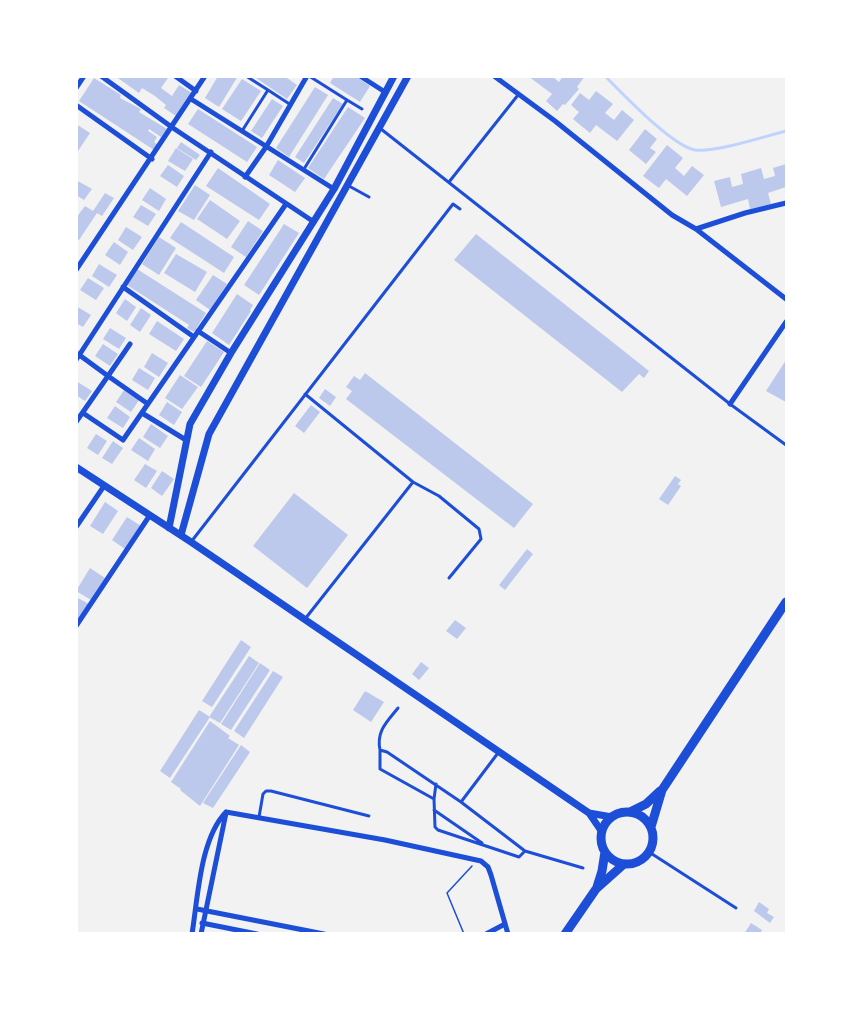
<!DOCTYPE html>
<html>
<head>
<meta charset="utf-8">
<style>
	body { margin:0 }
	#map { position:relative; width:863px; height:1010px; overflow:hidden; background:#f2f2f2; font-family:Signika,sans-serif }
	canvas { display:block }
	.frame { position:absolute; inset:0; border:78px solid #fff; pointer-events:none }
</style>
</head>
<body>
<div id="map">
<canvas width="863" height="1010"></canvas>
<div class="frame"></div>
</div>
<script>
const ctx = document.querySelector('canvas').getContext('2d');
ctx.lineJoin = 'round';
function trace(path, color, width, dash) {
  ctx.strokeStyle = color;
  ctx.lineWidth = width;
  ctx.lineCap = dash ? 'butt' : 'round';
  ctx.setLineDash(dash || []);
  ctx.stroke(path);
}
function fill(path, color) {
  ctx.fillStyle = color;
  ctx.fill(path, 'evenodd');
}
trace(new Path2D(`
	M605 76C623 94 672 146 695 150 714 153 766 136 786 131`), '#bfd3fe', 3);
fill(new Path2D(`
	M115 76H166L168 78 161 88 172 96 179 85 192 93 176 116 164 108 166 105 155 96 142 88 139 93Z
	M218 76H238L219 107 205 98Z
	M253 76H284L297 85 287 99Z
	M334 76H355L370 86 360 102 330 83Z
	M528 76H552L559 82 563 76H585L577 87 579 89 565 105 563 104 557 111 546 101 552 94Z
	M94 78 121 95 120 98 141 109 139 112 167 129 161 137 149 129 148 131 157 137 154 142 158 145 154 150 79 101Z
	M242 79 261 91 241 121 222 109Z
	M315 87 328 95 289 157 276 148Z
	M596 91 613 104 605 113 614 120 622 110 634 120 617 141 596 125 590 133 573 119 579 112 571 105 580 93 589 100Z
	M333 98 343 104 304 163 295 157Z
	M272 99 283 106 262 138 251 131Z
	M348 107 365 118 324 179 308 168Z
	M198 109 257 147 247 162 188 124Z
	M76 124 90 133 76 154Z
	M645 129 657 139 650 148 656 152 646 164 629 150Z
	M181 142 200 155 196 160 177 148Z
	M667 145 683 158 675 168 684 176 692 166 704 175 687 196 666 179 659 188 643 176Z
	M176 148 193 159 185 171 168 161Z
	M278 160 305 178 295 192 269 175Z
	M786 164V187L768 193 771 204 750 209 748 199 721 207 714 181 730 177 732 187 743 184 741 174 761 168 764 179 775 176 773 168Z
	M168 165 184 176 177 187 160 176Z
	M218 168 270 204 259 220 206 186Z
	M76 180 92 189 84 200 76 195Z
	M195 185 210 195 194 220 178 211Z
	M150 188 166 199 159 211 142 200Z
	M105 193 114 198 102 216 97 213 79 240 76 239V218L85 206 93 211Z
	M210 200 240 221 227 239 197 219Z
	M141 205 156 214 148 226 133 217Z
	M248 221 263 231 246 257 231 247Z
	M181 222 234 257 224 273 170 238Z
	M284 224 299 233 259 295 244 285Z
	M126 227 142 237 133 250 118 240Z
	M476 234 649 371 644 378 639 374 622 392 454 260Z
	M159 237 176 248 159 275 142 264Z
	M114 242 128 252 120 265 105 255Z
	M176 254 207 272 195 292 164 273Z
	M99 264 117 275 109 287 92 276Z
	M137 269 206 313 194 332 187 328 189 325 127 285Z
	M213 275 227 284 210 310 196 300Z
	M88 278 104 288 96 300 80 290Z
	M237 294 253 305 250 310 251 311 229 345 212 333Z
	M125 299 136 307 127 321 116 313Z
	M76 306 91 315 83 327 76 323Z
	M141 308 151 315 140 332 130 325Z
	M157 321 184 339 176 351 149 334Z
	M110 328 126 338 119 349 103 339Z
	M207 341 224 352 201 387 184 376Z
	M103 344 118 354 110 366 95 356Z
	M152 353 168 363 159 377 144 367Z
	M786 360V402L766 391Z
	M139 368 155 378 148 390 132 380Z
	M365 373 533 504 514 528 346 399 352 391 346 387 354 376 360 380Z
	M180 375 198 387 182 409 165 398Z
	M76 381 92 391 85 401 76 395Z
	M325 389 336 397 330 406 319 398Z
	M124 390 139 400 131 412 116 402Z
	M167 402 182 412 174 425 159 415Z
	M311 405 320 412 304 433 295 426Z
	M115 406 130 417 123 428 107 418Z
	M151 424 168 436 160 448 143 437Z
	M96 434 107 441 98 455 87 448Z
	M139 438 155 449 148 461 131 450Z
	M113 441 123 448 112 464 102 458Z
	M145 464 157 471 146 488 134 480Z
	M162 471 174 479 162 496 151 488Z
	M675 476 681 480 678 484 681 486 668 505 659 499Z
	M294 493 348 535 307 588 253 546Z
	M105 502 118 511 103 534 90 526Z
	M127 517 141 526 125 549 112 540Z
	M527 549 533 554 505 590 499 585Z
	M90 568 105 578 91 600 76 591Z
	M76 597 89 604 76 623Z
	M455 620 466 628 457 639 446 631Z
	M241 640 251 647 212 707 202 701Z
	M249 656 259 663 220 723 209 717Z
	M421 662 429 668 419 680 412 674Z
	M260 663 270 670 231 730 221 724Z
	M273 671 283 677 244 738 234 731Z
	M365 691 384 702 371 722 353 710Z
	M199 710 210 717 170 778 160 771Z
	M210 721 230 736 228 738 239 745 200 806 180 790 181 789 171 782Z
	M241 745 250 752 213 808 203 803Z
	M759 902 769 909 767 913 774 917 770 923 754 911Z
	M751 923 762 930 760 934H744Z`), '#bdc9ec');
trace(new Path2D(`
	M464 934 447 893 472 866`), '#1d4ed8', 1.5);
trace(new Path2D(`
	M268 90 291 105
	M347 100 362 109
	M381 129 730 404 786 445
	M242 131 268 90 246 76
	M304 169 347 100 309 76
	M449 182 518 95
	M349 186 369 197
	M305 394 413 482 305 619
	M413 482 439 496 479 529 481 539 449 578
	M191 542 453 204 460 209
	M380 750C376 731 387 722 398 708
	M436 784 434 799 435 827 438 830 519 857 525 851
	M434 799 380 769V750L387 752 461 802 525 851 583 868
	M461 802 498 753
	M434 810 482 843
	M259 817 263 794 266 791H271L369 816
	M649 852 736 908`), '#1d4ed8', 3);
trace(new Path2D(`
	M101 76 173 128 314 222
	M175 76 196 91
	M360 76 385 92
	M494 76 555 121 672 215 696 229 745 213 786 203
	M76 88 84 76
	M191 99 334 189
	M76 105 152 159
	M245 177 266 147 307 76
	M696 229 786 299
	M76 270 205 76
	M123 287 194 337
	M198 331 231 353
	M130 344 108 376 148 404
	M76 360 211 152
	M730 404 786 322
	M83 413 123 440 286 204
	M142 413 186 440
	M76 422 108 376 78 354
	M76 527 104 486
	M76 626 150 515
	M226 812 385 840 481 861 488 867 491 875 508 934
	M197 909 324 934
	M202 923 257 934
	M192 934C198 897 200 839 226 812
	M201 934 226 813
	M486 934 505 924`), '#1d4ed8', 5);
trace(new Path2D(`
	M76 467 191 542 589 813 602 832
	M169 528 190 424 231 353 334 189 394 76
	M181 535 209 434 408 76
	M589 813 612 817`), '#1d4ed8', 7);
trace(new Path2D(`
	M630 812 646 804 660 791
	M601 838a26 26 0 1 1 52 0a26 26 0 1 1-52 0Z
	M651 827 662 790 786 602
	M597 887 602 871 605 852
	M565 934 596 889 624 864`), '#1d4ed8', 9);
</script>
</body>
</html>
